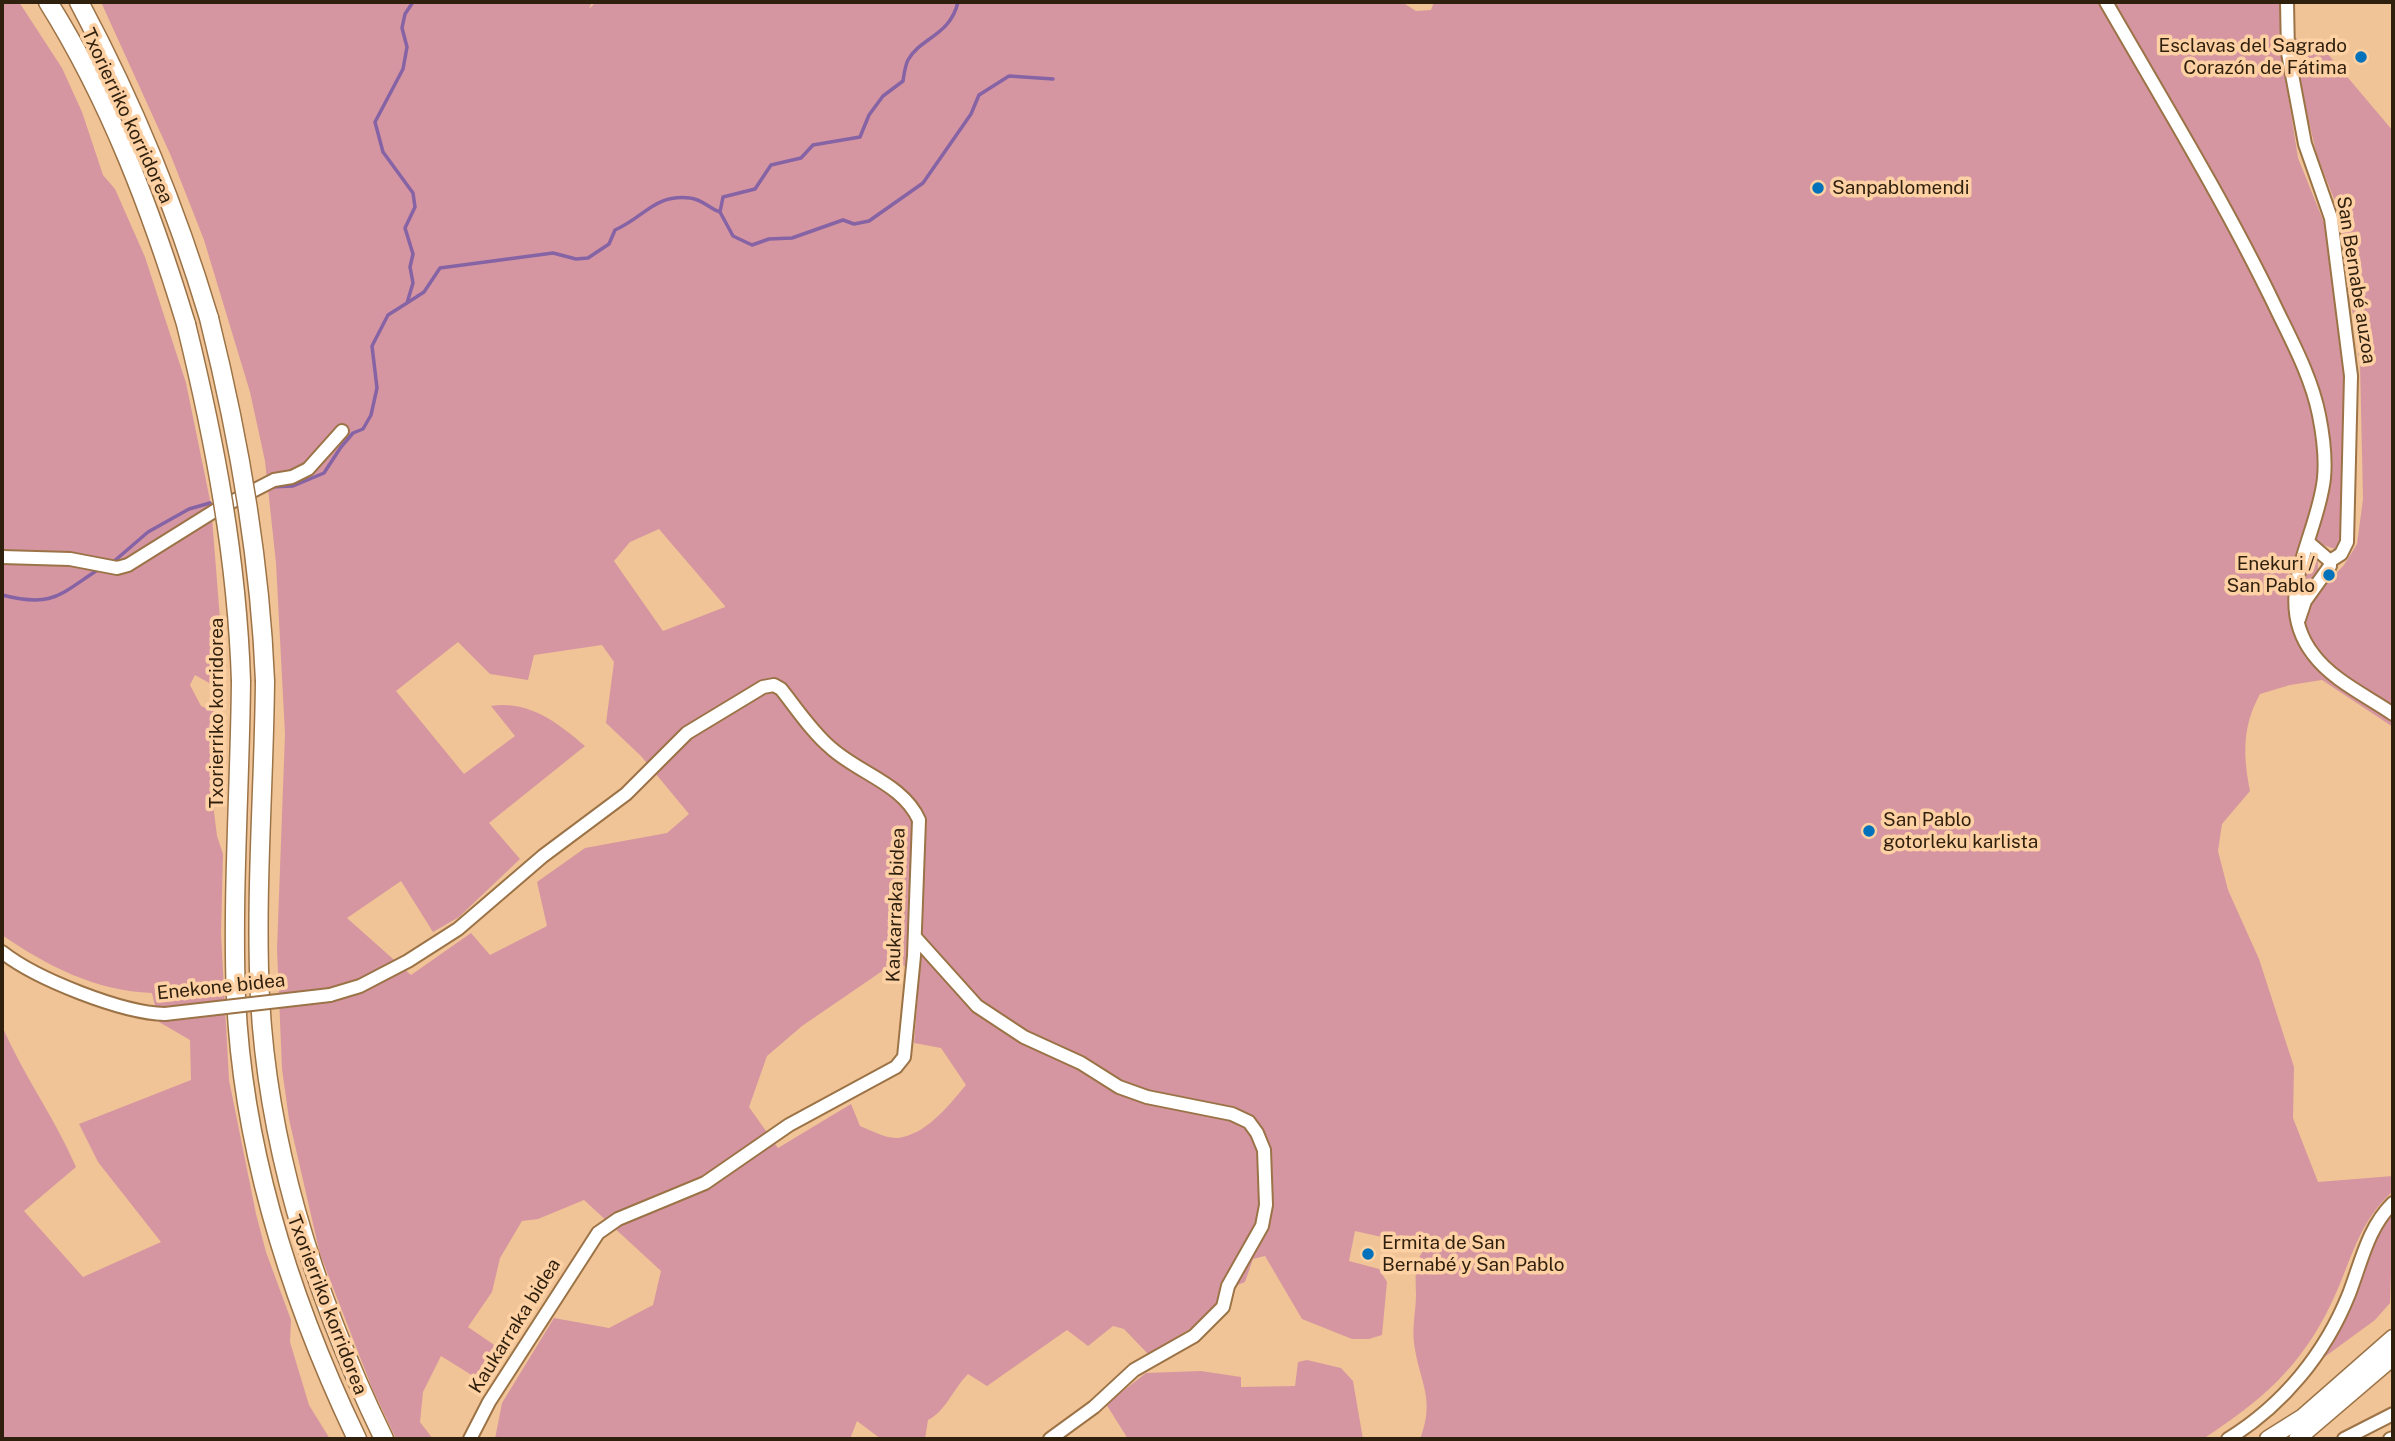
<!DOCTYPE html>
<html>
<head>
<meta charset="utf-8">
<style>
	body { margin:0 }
	#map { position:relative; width:2395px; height:1441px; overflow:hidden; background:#f0c496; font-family:"Public Sans",sans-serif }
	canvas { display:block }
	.frame { position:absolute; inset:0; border:4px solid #2f1f0d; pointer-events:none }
</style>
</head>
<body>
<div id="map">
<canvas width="2395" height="1441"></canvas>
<div class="frame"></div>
</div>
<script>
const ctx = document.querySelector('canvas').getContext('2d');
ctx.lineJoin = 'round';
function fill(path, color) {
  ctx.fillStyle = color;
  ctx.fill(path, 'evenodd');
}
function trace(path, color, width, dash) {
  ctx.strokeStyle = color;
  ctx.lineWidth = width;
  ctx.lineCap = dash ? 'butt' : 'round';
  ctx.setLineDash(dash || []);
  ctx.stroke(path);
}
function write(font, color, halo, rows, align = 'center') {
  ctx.font = font + ' "Public Sans",sans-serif';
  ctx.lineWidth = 7;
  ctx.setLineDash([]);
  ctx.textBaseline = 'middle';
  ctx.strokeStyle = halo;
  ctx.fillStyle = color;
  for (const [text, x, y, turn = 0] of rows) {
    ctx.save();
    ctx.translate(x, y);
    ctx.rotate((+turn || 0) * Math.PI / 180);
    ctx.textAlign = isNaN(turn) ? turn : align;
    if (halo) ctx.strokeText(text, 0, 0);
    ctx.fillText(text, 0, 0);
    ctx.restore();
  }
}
fill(new Path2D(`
	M2 2H19L62 68 82 112 103 175 115 189 145 257 186 383 211 505 225 683 211 684 195 675 190 685 201 706 224 716 226 723 218 745 214 812 217 836 223 854 221 934 229 1080 256 1214 266 1252 291 1320 290 1342 309 1405 330 1439H2V1026C23 1075 55 1118 76 1167L24 1211 83 1277 161 1242 98 1162 79 1124 191 1080 190 1040 159 1022 152 993C96 991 47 966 2 935Z
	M101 2H592L589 9 596 2H1402L1416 11 1431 10 1434 2H2281L2282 56 2298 158 2329 235 2346 381 2343 519 2339 543 2335 549 2317 543 2319 591 2344 565 2357 544 2363 499 2360 365 2338 209 2317 156 2299 80 2295 38 2322 47 2393 131V727L2322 680 2290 685 2260 694C2242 727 2243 755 2250 791L2222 824 2218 851 2228 890 2259 959 2294 1067 2293 1118 2318 1182 2393 1176V1191C2356 1225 2352 1261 2331 1304 2301 1367 2261 1401 2203 1439H1420C1436 1398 1419 1382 1414 1343 1412 1326 1416 1310 1416 1294 1416 1274 1413 1263 1426 1247L1355 1231 1349 1261 1379 1269 1387 1282 1382 1335 1369 1339H1352L1302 1319 1265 1256 1253 1259 1245 1282 1235 1286 1203 1321 1148 1354 1124 1329 1113 1326 1088 1346 1067 1330 987 1386 968 1374C953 1389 946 1411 928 1420L925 1439H881L857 1421 850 1439H495L502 1403 554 1318 609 1328 653 1305 661 1271 584 1200 538 1219 522 1221 500 1258 492 1292 468 1327 506 1353 486 1384 441 1356 423 1392 420 1422 433 1439H396L372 1388 320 1254 289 1119 282 1069 277 949 285 734 276 563 265 461 250 392 204 240 171 156ZM659 529 725 606V607L663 631 614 561 630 542ZM458 642 490 674 528 680 534 655 602 645 614 662 606 723 641 756 689 814 667 833 585 848 537 882 547 926 490 955 471 933 411 975 347 918 401 881 433 932 459 917 520 859 489 823 585 746C558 723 529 700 491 706L515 736 464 774 396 691ZM891 965 920 967 914 1043 941 1048 966 1085C949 1105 929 1131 903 1137 889 1141 873 1131 860 1126L851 1104 778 1148 749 1107 767 1056 802 1026Z
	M2393 1211 2390 1303 2375 1320 2319 1361 2349 1312 2377 1235Z
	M1307 1360 1341 1368 1353 1381 1363 1439H1128L1106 1404 1146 1373 1201 1371 1241 1377V1387L1295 1386 1298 1362Z`), '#d596a1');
trace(new Path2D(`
	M720 212 733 236 752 245 769 239 792 238 843 220 854 224 869 221 923 183 971 114 979 95 1009 76 1053 79
	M407 303 424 292 440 268 553 253 576 259 588 258 609 244 615 230C645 217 654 194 690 198 702 199 710 209 720 212L723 197 755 189 771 165 801 158 813 145 860 137 869 115 883 96 903 81C904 74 905 66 908 60 921 37 950 36 958 2
	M270 487 293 486 324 473 341 447 353 433 363 429 371 415 377 388 372 346 388 315 407 303 413 283 410 267 413 254 405 228 415 207 413 193 383 152 375 122 403 69 407 47 402 28 405 14 413 2
	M112 563 148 532 189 509 210 503
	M2 595C53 608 59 595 99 569`), '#8663a4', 3.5);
const minor = new Path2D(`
	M2106 2C2163 101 2223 199 2273 302 2290 338 2311 375 2319 415 2323 435 2326 457 2324 478 2318 537 2270 598 2313 654 2332 680 2367 696 2393 714
	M2287 2 2288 53 2305 144 2331 218 2351 376 2347 542 2341 554 2330 561
	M2308 542 2330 561
	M2 557 70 559 117 568 128 565 216 510 274 480 292 477 308 469 342 431
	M2299 619 2305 601 2330 566V561
	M915 937 977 1006 1024 1037 1081 1063 1119 1087 1147 1097 1232 1114 1249 1122 1257 1133 1264 1150 1266 1205 1262 1226 1228 1286 1223 1307 1194 1336 1134 1370 1094 1407 1050 1439
	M2 952C36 979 122 1013 165 1014
	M330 995 360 986 408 961 458 929 543 856 626 794 687 733 763 687 774 685 781 689C797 709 812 732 831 748 860 774 903 784 919 820L914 956 904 1057 896 1067 789 1125 705 1183 618 1219 598 1233 489 1402 470 1439
	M2228 1439C2283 1405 2325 1354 2349 1294 2361 1263 2368 1227 2393 1203
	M2344 1439 2393 1414
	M2390 1439 2393 1438`);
const major = new Path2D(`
	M2268 1439 2303 1417 2393 1338
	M2297 1439 2393 1357`);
const highway = new Path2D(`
	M48 2C110 101 152 212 186 324
	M79 2C133 103 176 208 209 318
	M241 681C240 787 232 893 236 998 243 1152 291 1301 357 1439
	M265 681C264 786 255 893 260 998 268 1153 317 1301 384 1439`);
trace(minor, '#9b7347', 16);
trace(major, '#9b7347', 19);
trace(highway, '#9b7347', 21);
trace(minor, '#fff', 12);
trace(major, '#fff', 16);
trace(highway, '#fff', 18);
const minorBridge = new Path2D(`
	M165 1014 330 995`);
const highwayBridge = new Path2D(`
	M209 318C239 438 260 557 265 681
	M186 324C215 442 237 559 241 681`);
trace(minorBridge, '#9b7347', 16, []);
trace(highwayBridge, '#9b7347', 21, []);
trace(minorBridge, '#fff', 12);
trace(highwayBridge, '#fff', 18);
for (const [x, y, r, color] of [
	[2361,57,7,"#0071bb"],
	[1818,188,7,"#0071bb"],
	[2329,575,7,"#0071bb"],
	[1869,831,7,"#0071bb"],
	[1368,1254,7,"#0071bb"]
]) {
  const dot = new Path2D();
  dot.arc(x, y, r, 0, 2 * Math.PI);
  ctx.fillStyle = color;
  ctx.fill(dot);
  trace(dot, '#fdd1a3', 2.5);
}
write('19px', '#2f1f0d', '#fdd1a3', [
	["Esclavas del Sagrado",2347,46,"right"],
	["Corazón de Fátima",2347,68,"right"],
	["Sanpablomendi",1832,188],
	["Enekuri /",2315,564,"right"],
	["San Pablo",2315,586,"right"],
	["San Pablo",1883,820],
	["gotorleku karlista",1883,842],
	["Ermita de San",1382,1243],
	["Bernabé y San Pablo",1382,1265]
], 'left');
write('19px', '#2f1f0d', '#fdd1a3', [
	["Txorierriko korridorea",127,116,65],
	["San Bernabé auzoa",2356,280,81],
	["Txorierriko korridorea",217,713,-90],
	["Kaukarraka bidea",896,905,-88],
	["Enekone bidea",221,987,-6],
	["Txorierriko korridorea",327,1305,69],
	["Kaukarraka bidea",515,1326,-58]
]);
</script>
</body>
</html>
